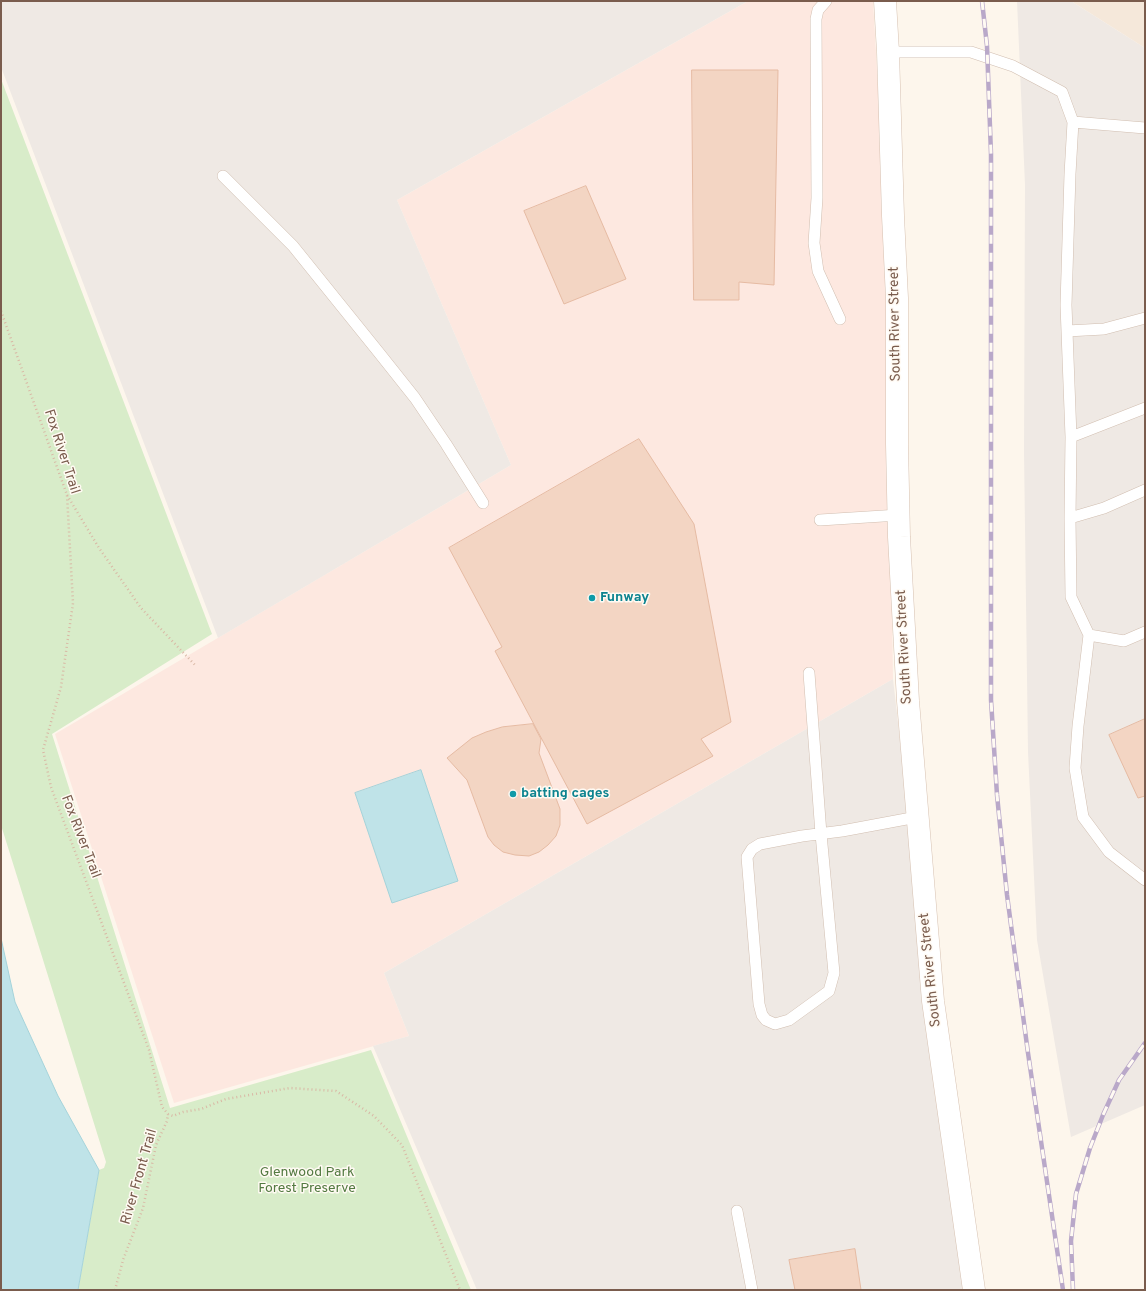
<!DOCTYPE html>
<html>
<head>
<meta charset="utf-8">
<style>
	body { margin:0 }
	#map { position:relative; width:1146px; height:1291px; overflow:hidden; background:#fdf6ec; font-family:Overpass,sans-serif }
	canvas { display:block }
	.frame { position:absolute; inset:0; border:2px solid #7a5c4d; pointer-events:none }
</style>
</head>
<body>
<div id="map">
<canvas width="1146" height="1291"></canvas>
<div class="frame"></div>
</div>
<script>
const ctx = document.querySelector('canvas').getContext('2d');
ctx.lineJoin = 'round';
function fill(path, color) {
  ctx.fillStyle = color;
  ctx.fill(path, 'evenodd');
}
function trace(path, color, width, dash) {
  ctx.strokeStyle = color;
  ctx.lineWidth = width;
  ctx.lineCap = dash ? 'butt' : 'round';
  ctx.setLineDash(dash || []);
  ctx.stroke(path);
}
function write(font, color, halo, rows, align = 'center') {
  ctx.font = font + ' Overpass,sans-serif';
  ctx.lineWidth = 3;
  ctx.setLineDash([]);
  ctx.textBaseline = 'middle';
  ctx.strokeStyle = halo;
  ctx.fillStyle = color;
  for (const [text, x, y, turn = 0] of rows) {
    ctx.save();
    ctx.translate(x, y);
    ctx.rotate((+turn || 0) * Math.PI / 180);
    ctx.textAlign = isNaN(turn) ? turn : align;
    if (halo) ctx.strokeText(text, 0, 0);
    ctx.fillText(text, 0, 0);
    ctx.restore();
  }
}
fill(new Path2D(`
	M1071 1H1145V48Z`), '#f5e8da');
fill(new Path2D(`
	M748 1H873L887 244 893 679 384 973 409 1036 174 1103 55 734 511 465 397 200Z`), '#fde8e0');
fill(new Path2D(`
	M1 1H748L397 200 511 465 218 638 1 67Z
	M1017 1H1071L1145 48V1105L1071 1137 1037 940 1028 752 1024 452 1025 185Z
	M893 679 963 1290H477L373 1046 409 1036 384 973Z`), '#efe9e4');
fill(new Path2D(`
	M1 79 212 634 52 734 170 1108 371 1050 471 1290H78L99 1170 104 1168 106 1162 1 825Z`), '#d8ecc9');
const water = new Path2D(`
	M421 770 458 881 392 903 355 793Z
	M1 938 15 1002 58 1096 99 1170 78 1290H1Z`);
fill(water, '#bfe3e8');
trace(water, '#a5d3da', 1);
const building = new Path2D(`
	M692 70H778L774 285 739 282V300H694Z
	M586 186 626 279 564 304 524 211Z
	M639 439 694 524 731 722 701 739 713 756 587 824 495 651 502 647 449 548Z
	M1145 719V796L1138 798 1109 735Z
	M533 724 541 739 539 753 560 809V825L556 836 548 845 539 852 529 856 515 855 503 852 494 845 488 837 467 780 447 758 472 738 486 732 502 727Z
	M855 1249 861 1290H795L789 1260Z`);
fill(building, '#f3d5c3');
trace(building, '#e6bba3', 1);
const lane = new Path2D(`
	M826 1 818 10 816 19 817 198 814 243 818 271 840 319
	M888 52H971L1013 66 1062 92 1073 122 1070 174 1066 305 1071 437 1070 518 1071 597 1089 635 1124 641 1145 632
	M1073 122 1145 128
	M223 176 293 246 380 354 415 398 446 444 483 503
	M1067 331 1104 329 1145 318
	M1071 437 1145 408
	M1070 518 1104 508 1145 490
	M820 520 899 515
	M1089 635 1078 726 1075 768 1083 817 1109 852 1145 880
	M809 673 821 834 834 973 829 991 789 1020 775 1024 766 1020 762 1015 759 1004 747 857 752 849 760 844 802 836 842 831 917 817
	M737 1211 752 1290`);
const secondary = new Path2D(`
	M885 1 888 52 893 216 897 298V444L899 537 908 701 933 1001 974 1290`);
trace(lane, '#d1beb0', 12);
trace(secondary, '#d6c0b0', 23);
trace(new Path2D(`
	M1 311 67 495 73 603 61 687 43 750 51 787 149 1050 162 1107 168 1114 173 1116 183 1112 201 1109 226 1099 290 1088 336 1091 374 1116 402 1145 460 1290
	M67 495 99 548 141 608 195 665
	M115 1290 123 1260 143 1208 156 1145 167 1121 168 1114`), '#d9b8a5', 2.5, [1, 3]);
trace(lane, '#fff', 11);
trace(secondary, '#fff', 22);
const rail = new Path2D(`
	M982 1 987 46 991 154V700L997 795 1007 895 1028 1053 1063 1290
	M1073 1290 1071 1241 1076 1194 1090 1148 1103 1115 1119 1080 1145 1043`);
trace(rail, '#b9a8c9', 4.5);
trace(rail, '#fffaf3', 3, [9]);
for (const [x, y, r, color] of [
	[592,598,4,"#0f9aa8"],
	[513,794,4,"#0f9aa8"]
]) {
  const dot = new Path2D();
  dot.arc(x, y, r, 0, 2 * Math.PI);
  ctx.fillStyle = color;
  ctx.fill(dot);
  trace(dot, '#fffaf3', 1.5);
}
write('14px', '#7a5c4d', '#fffaf3', [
	["South River Street",896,324,-91],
	["Fox River Trail",61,452,72],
	["South River Street",905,647,-93],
	["Fox River Trail",80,837,69],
	["South River Street",931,970,-96],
	["River Front Trail",140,1177,-74]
]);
write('bold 14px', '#0d838f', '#fffaf3', [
	["Funway",600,598],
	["batting cages",521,794]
], 'left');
write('14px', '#537a41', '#fffaf3', [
	["Glenwood Park",307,1173],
	["Forest Preserve",307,1189]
]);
</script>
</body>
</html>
